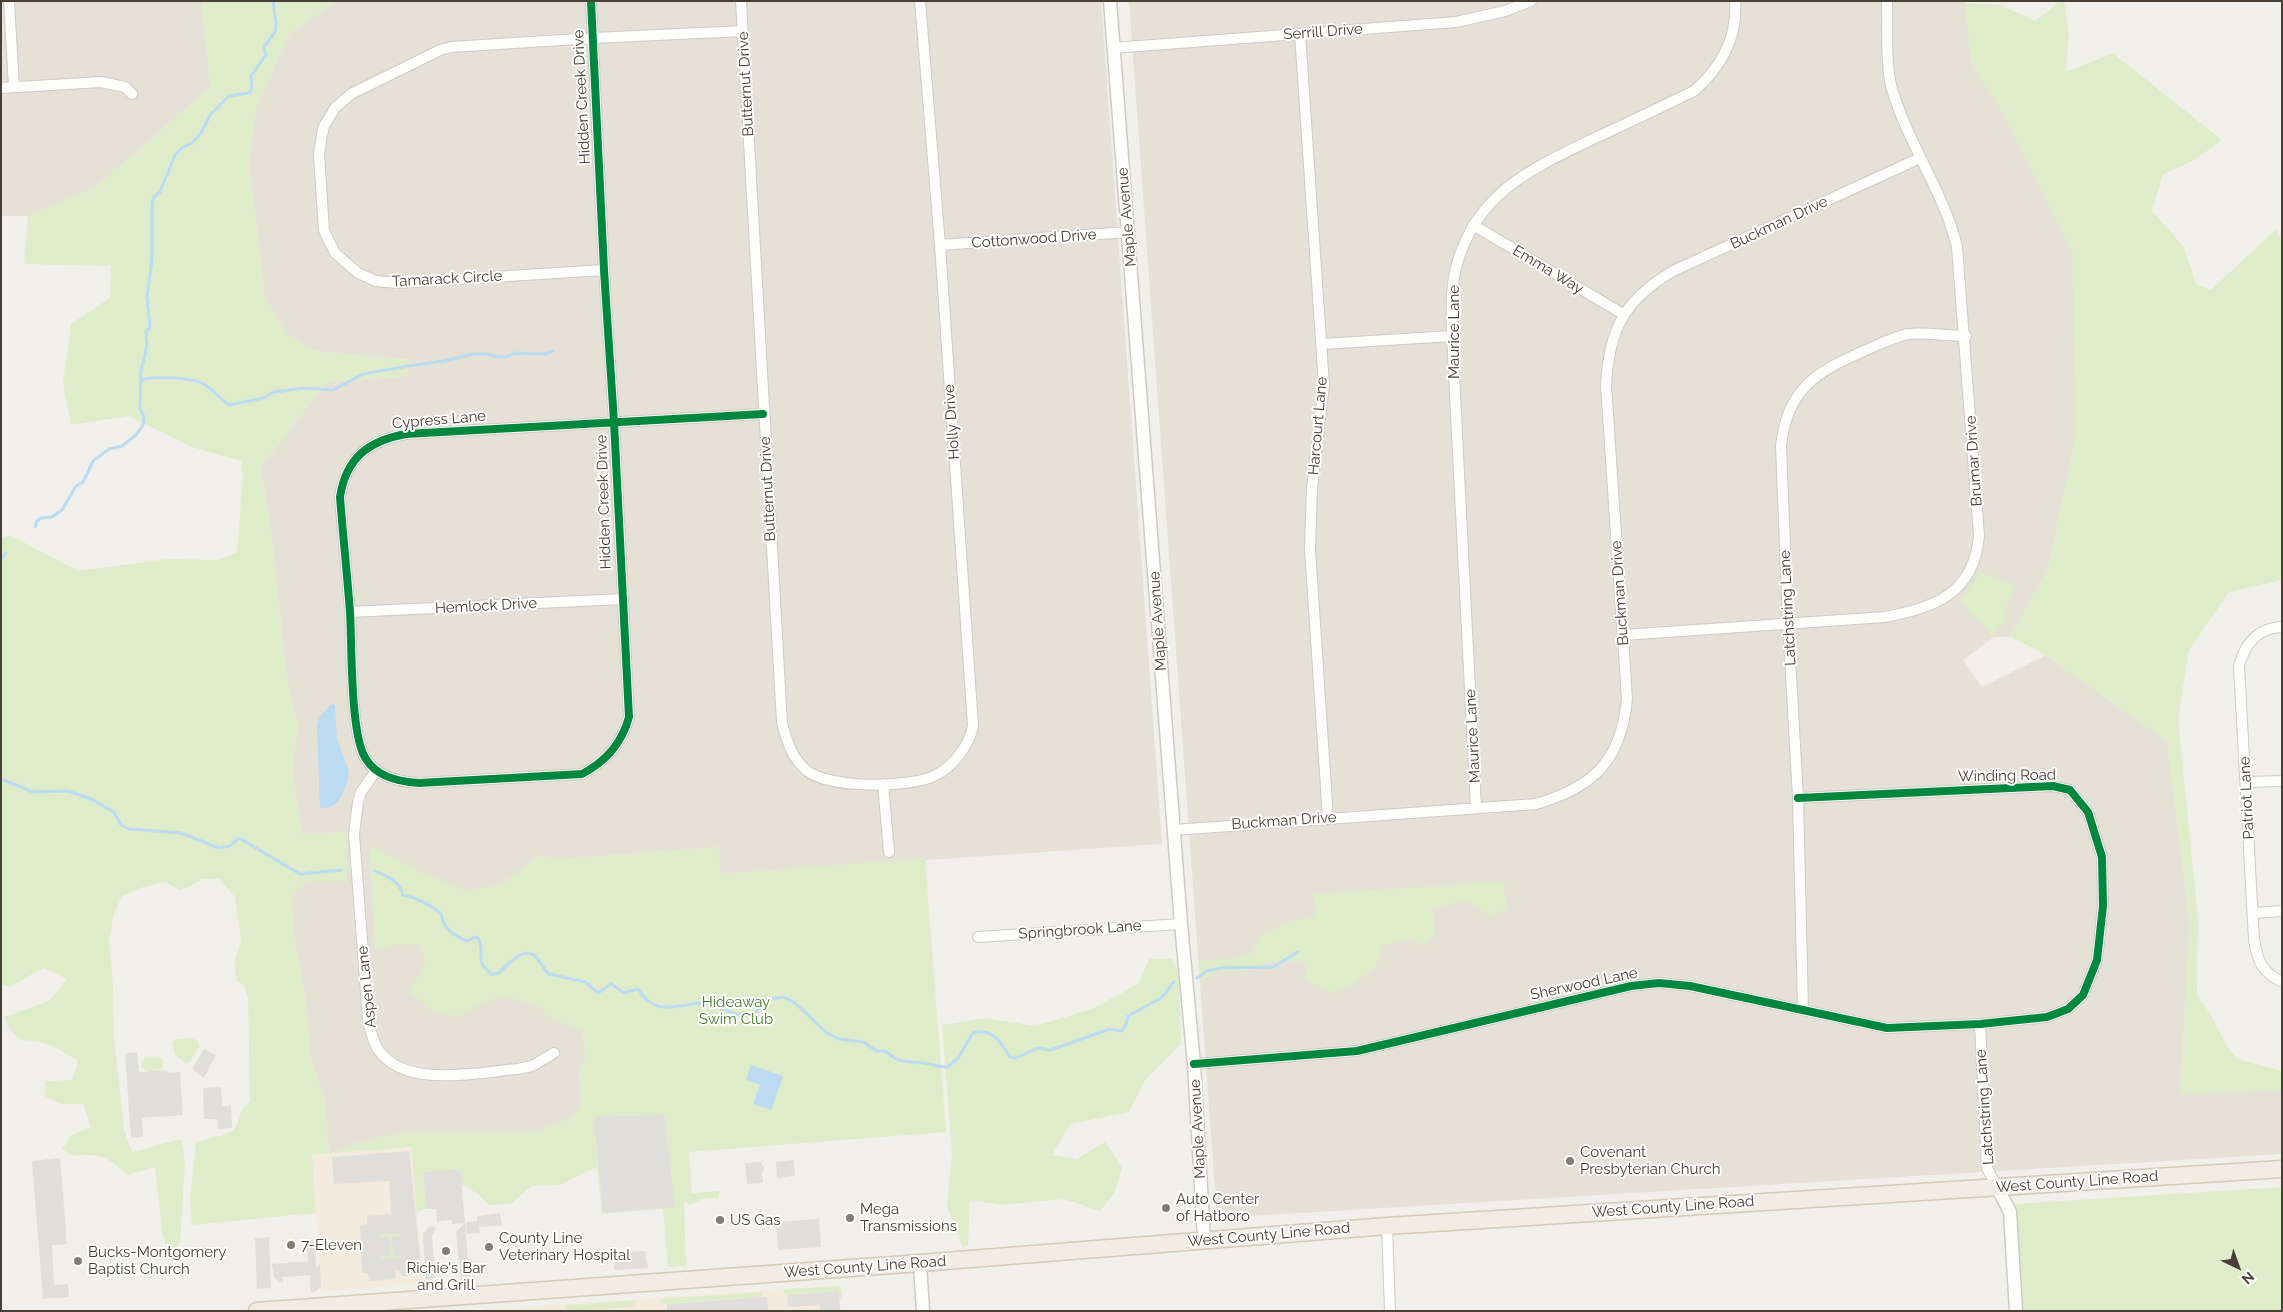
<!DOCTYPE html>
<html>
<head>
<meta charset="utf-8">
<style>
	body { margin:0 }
	#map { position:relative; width:2283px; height:1312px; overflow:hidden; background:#f1efea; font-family:Raleway,sans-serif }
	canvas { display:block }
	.frame { position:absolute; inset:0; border:2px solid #474036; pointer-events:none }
	.north { position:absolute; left:2213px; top:1242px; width:50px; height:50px; -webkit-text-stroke:4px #fff; paint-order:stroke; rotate:138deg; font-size:14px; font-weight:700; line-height:20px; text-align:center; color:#474036 }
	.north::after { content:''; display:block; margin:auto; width:18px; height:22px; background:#474036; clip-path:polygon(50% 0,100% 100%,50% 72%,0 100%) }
</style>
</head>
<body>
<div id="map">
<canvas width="2283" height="1312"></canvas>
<div class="frame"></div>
<div class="north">N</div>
</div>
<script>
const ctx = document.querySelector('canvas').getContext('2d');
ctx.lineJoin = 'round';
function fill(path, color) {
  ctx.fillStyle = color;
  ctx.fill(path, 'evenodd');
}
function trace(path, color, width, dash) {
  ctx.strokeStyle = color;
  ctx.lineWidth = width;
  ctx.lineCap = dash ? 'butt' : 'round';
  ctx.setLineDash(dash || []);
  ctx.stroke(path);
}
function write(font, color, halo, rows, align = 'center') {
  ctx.font = font + ' Raleway,sans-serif';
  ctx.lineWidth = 4;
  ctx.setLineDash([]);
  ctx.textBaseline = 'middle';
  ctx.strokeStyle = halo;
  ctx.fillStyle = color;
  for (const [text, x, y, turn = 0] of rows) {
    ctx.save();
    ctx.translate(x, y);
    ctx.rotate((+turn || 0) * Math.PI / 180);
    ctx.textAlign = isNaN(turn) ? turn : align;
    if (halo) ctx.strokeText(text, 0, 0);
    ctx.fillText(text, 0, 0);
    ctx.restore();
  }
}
fill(new Path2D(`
	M1 1H204L202 8 211 87 96 187 28 216H1Z
	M338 1H1101L1162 844 720 874 718 847 565 859 586 1062 579 1068 581 1105 571 1118 537 1132H406L354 1144 329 1154 324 1097 311 1061 305 998 294 936 291 896 307 881H347L346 832 302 834 292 771 298 725 287 681 270 523 260 467 327 382 407 376 409 360 315 351 287 335 265 299 249 166 256 107 289 34Z
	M1129 1H1965L1972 65 2005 116 2073 253 2077 430 2048 570 2010 637H1994L1963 660 1982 687 2046 655 2167 741 2190 926 2180 1093 2282 1090V1154L1217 1218Z`), '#e5e1d7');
fill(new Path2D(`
	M412 1147 423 1284 322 1292 312 1155Z
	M839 1285 841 1311H470Z`), '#f4eadd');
fill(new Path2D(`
	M204 1H338L289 34 256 107 249 166 265 299 287 335 315 351 409 360 407 376 327 382 260 467 270 523 287 681 298 725 292 771 302 834 347 832V881H307L291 896 294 936 305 998 311 1061 324 1097 329 1153 354 1144 406 1132H537L571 1118 581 1105 579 1068 586 1061 582 1031 550 1017 536 1005 503 996 478 1005 458 1017 431 1011 407 989 418 978 425 964 420 945 397 944 375 951 369 845 427 875 465 890 498 885 520 871 537 855 564 859 718 847 720 874 925 858 946 1132 689 1152 692 1193 720 1191 718 1198H705L690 1205 684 1201 686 1266 668 1267 663 1209 602 1214 597 1167 560 1185 531 1186 511 1204 489 1205 478 1194 461 1184 459 1169 423 1173 426 1209 417 1212 411 1147 312 1155 316 1213 192 1225 190 1199 196 1142C204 1139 229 1135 234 1129 242 1119 237 1110 250 1102L248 998 244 986 237 981 234 963 241 939 235 897 219 879H203L189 887 179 890 166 882 143 887 122 896 114 914 109 940 113 986 114 1036 124 1130 132 1152 181 1139 185 1161 180 1244 168 1252 163 1236 155 1167 127 1175C109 1157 98 1152 73 1156L62 1149 70 1136 91 1127 83 1104H62L46 1097 45 1081 72 1080 78 1061C69 1056 60 1049 50 1045 24 1036 18 1049 4 1017L49 1001 67 979 43 968 10 987 1 984V538L10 535 78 571 168 559 218 560 237 552 243 475 241 461 192 447 128 416 71 425 63 383 71 324 110 298 111 266 24 264 28 216 96 187 211 87 202 8Z
	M2060 1H2064L2069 35 2066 72 2113 53 2222 140 2193 161 2163 174 2152 211 2184 247 2196 284 2211 290 2275 230 2282 236V580L2229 592 2189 650 2178 719 2198 919 2197 995 2211 1015 2228 1048 2237 1059 2282 1071V1090L2180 1094 2190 926 2167 741 2046 655 2010 637 2048 570 2076 432 2073 253 2005 116 1972 65 1965 3 2001 5 2035 21Z
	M1981 572 2015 587 2005 610 2009 615 2006 622 1999 626 1994 637 1960 601Z
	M1505 881 1504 891 1508 908 1492 916 1465 901 1433 908 1435 933 1425 946 1410 940 1384 945 1375 968 1353 984 1331 993 1306 980 1304 961 1271 962 1245 971 1216 972 1200 981 1198 961 1228 959 1252 954 1260 936 1285 922 1316 916 1314 894Z
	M1149 959H1172L1179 975 1181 1044 1146 1079 1129 1112 1070 1124 1052 1155 1077 1159 1105 1142 1122 1167 1115 1192 1100 1211 1064 1199 1000 1205 970 1200 968 1244 963 1248 947 1206 952 1153 942 1025 986 1018 1035 1026 1092 1009 1138 984Z
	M191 1038 198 1041 199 1047 191 1061 186 1063 175 1055 172 1043 176 1039Z
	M151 1056 159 1057 163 1060V1068C156 1071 146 1074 141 1066L144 1057Z
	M2282 1187V1311H2021L2015 1204Z
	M400 1233 399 1236 391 1237 393 1255H400L402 1258 381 1259 388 1237H380V1235Z
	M839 1286 842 1291V1299H839V1291L785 1295 783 1289Z
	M763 1292 761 1297 660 1304 659 1299Z
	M638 1300 632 1307 566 1311 565 1305Z`), '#dfecca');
fill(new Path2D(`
	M204 1049 216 1055 204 1078 192 1069Z
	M137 1052 139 1072 167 1070 168 1073 180 1072 183 1115 142 1118 143 1137 131 1138 125 1053Z
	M221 1087 222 1106H231L232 1128 218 1129 217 1119H204L203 1088Z
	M664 1115 675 1207 603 1213 594 1117Z
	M409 1151 421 1266 406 1276H401L400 1272 396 1270 395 1279 370 1281 367 1273H362L360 1225 367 1224V1216L391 1214 389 1181 334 1184 332 1157ZM400 1233 399 1236 391 1237 393 1256 401 1255 402 1258 381 1259 382 1256H390L389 1237H380V1235Z
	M60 1158 67 1244 52 1245 54 1285 68 1284 69 1297 43 1299 32 1161Z
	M794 1160 795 1176 777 1178 776 1162Z
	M760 1162 764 1167 762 1173 763 1183 747 1184 745 1163Z
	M460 1169 465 1223 469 1275 461 1282 456 1232 465 1223 452 1224V1220L437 1222 436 1209H426L423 1172Z
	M500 1213 502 1225 479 1227 480 1233 467 1234 466 1222 477 1221V1216Z
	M819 1219 821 1247 778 1250 776 1222Z
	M430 1226 436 1228 432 1236 435 1276 426 1285 423 1233Z
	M269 1237 271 1288 257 1289 255 1238Z
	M306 1238 315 1242 316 1267 320 1264 321 1286 315 1292 311 1293 310 1275 283 1277V1284L274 1278 272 1264 308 1261Z
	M645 1251 648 1268 614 1270 615 1253Z
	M839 1291 840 1311H820V1305L788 1307 787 1295Z
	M767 1297 768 1311H667V1304Z`), '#e0deda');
fill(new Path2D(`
	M331 704 335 705 337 739 349 772C347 786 338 814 320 807L317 728 319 718Z
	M751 1065 783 1076 771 1110 753 1104 760 1085 746 1080Z`), '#badbf0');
trace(new Path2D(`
	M142 380C153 375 194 378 204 384 213 390 220 399 229 405L264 398 274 392 305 388 333 390 363 374 408 366 444 361 473 354H487L496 357H506L515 353 545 354 553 351
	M35 527 37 521 41 518 52 517 62 510 76 486 83 482 93 461 109 449 122 446 136 435 143 425 144 417 140 409 141 372 147 345 146 332 150 327 147 297 152 259V203L154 197 160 192 175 155 183 147 192 143 201 133 210 115 229 96 249 93 252 89 251 76 266 55 264 47 275 32 276 23 273 1
	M1 559 6 553
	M1 779 33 792 68 791 91 799 114 812 121 825 129 829 181 833 219 848 230 846 239 838 300 874 341 870
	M375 871C388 877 399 880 403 895 418 898 430 904 441 914 444 929 453 935 467 941L475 937 478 938C486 954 473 961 492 974L499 973C507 965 524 945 536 957 541 962 543 969 549 974L585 982 598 993 611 984 624 993 638 989C656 1016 672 1006 700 1003 723 1001 747 1034 765 1000L783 997 795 1003 827 1033 839 1039 863 1042 877 1051H886C899 1064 906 1061 923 1063 932 1064 939 1067 948 1067L958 1058 973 1033C992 1027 1001 1043 1010 1057L1016 1058 1037 1048 1051 1050 1109 1029 1122 1031 1126 1025 1128 1016 1161 998 1174 982
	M1197 978 1207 971 1221 968 1273 967 1298 952`), '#badbf0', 3);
const minor = new Path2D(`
	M9 1 14 87
	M591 1 604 270 614 422 629 717C622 743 605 762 582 774L419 783C400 782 377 777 366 759 350 736 352 644 350 612 347 573 343 535 340 497 346 458 368 441 406 434L763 414
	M741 1 782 723C787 741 791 757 806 770 829 789 908 788 934 776 953 767 969 746 973 726L940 245 920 1
	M1300 34 1324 385 1312 488 1310 549 1328 818
	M1113 48 1456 22 1505 11 1531 1
	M1 88 101 82 125 87 132 94
	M1473 225 1623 314
	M940 245 1128 232
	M604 270 398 283 376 281 358 273 335 253 324 231 319 154 322 135 324 126 335 108 351 94 440 50 451 47 593 38 743 31
	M1322 344 1452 336
	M350 612 622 599
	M2282 627C2257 628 2245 644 2239 666L2254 940C2258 962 2261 971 2282 982
	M1623 635 1885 617C1935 608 1974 593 1979 536L1957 247C1944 192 1908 144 1892 89 1885 65 1888 27 1887 1
	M376 771 361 792 358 802 354 834 368 1019C370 1030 373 1042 379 1051 407 1089 478 1072 518 1069L532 1066 554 1053
	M2246 782 2282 781
	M883 784 889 852
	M1476 807 1452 336C1452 312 1450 287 1457 264 1477 192 1533 168 1595 138 1628 123 1661 107 1694 91 1721 68 1738 37 1735 1
	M1174 830 1536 804C1594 787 1621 761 1627 699L1606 385C1609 330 1624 300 1673 271L1920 158
	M2253 913 2282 911
	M978 937 1181 924
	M1803 1009 1798 798 1788 623 1781 446C1787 389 1816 372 1864 351 1878 345 1893 337 1908 334 1926 332 1947 336 1966 336
	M1980 1024 1987 1168 1997 1187
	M1194 1064 1357 1051 1631 986 1659 983 1690 986 1887 1028 1980 1024 2047 1017 2068 1009 2083 995 2097 960 2103 906 2102 857 2088 812 2070 790 2053 786 1798 798
	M1387 1226 1390 1311`);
const tertiary = new Path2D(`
	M1110 1 1181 924 1194 1064 1204 1240
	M1997 1187 2010 1212 2016 1311
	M920 1263 923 1311`);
const primary = new Path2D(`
	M257 1311 920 1263 1387 1226 2282 1169`);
trace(minor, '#cecbc6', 12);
trace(tertiary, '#cecbc6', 15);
trace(primary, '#d3cbb7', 19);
trace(minor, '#fdfdfc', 10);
trace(tertiary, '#fdfdfc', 12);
trace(primary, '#f1ede4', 16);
trace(new Path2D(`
	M591 1 604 270 614 422 629 717C622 743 605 762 582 774L419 783C400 782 377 777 366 759 350 736 352 644 350 612 347 573 343 535 340 497 346 458 368 441 406 434L763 414
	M1194 1064 1357 1051 1631 986 1659 983 1690 986 1887 1028 1980 1024 2047 1017 2068 1009 2083 995 2097 960 2103 906 2102 857 2088 812 2070 790 2053 786 1798 798`), '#00873e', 8);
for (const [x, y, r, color] of [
	[1570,1161,5,"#827d75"],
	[1166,1208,5,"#827d75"],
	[850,1218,5,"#827d75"],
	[720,1220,5,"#827d75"],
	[291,1245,5,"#827d75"],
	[489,1247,5,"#827d75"],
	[446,1251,5,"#827d75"],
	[78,1261,5,"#827d75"]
]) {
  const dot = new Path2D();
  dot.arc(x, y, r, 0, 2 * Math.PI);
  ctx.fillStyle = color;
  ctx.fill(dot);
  trace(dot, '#fff', 2);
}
write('15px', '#474036', '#fff', [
	["Serrill Drive",1323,32,-4],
	["Butternut Drive",746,84,-93],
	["Hidden Creek Drive",582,97,-93],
	["Maple Avenue",1127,217,-95],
	["Buckman Drive",1779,223,-25],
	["Cottonwood Drive",1034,239,-4],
	["Emma Way",1548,270,31],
	["Tamarack Circle",447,279,-3],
	["Maurice Lane",1454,332,-90],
	["Cypress Lane",439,420,-5],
	["Holly Drive",952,422,-94],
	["Harcourt Lane",1318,426,-85],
	["Brumar Drive",1974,461,-94],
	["Butternut Drive",768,489,-93],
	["Hidden Creek Drive",604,502,-92],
	["Buckman Drive",1620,593,-94],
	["Hemlock Drive",486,606,-3],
	["Latchstring Lane",1788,608,-93],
	["Maple Avenue",1158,621,-94],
	["Maurice Lane",1473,736,-93],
	["Winding Road",2007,776,-1],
	["Patriot Lane",2247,798,-93],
	["Buckman Drive",1284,821,-4],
	["Springbrook Lane",1080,930,-4],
	["Sherwood Lane",1584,984,-12],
	["Aspen Lane",367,987,-96],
	["Latchstring Lane",1985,1107,-94],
	["Maple Avenue",1198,1129,-93],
	["West County Line Road",2077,1182,-4],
	["West County Line Road",1673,1207,-4],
	["West County Line Road",1269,1235,-5],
	["West County Line Road",865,1267,-4]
]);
write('15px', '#497b28', '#fff', [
	["Hideaway",736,1002],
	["Swim Club",736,1019]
]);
write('15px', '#474036', '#fff', [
	["Covenant",1580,1152],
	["Presbyterian Church",1580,1169],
	["Auto Center",1176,1199],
	["of Hatboro",1176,1216],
	["Mega",860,1209],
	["Transmissions",860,1226],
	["US Gas",730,1220],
	["County Line",499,1238],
	["Veterinary Hospital",499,1255],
	["7-Eleven",301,1245],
	["Bucks-Montgomery",88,1252],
	["Baptist Church",88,1269],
	["Richie's Bar",446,1268,"center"],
	["and Grill",446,1285,"center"]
], 'left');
</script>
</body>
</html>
